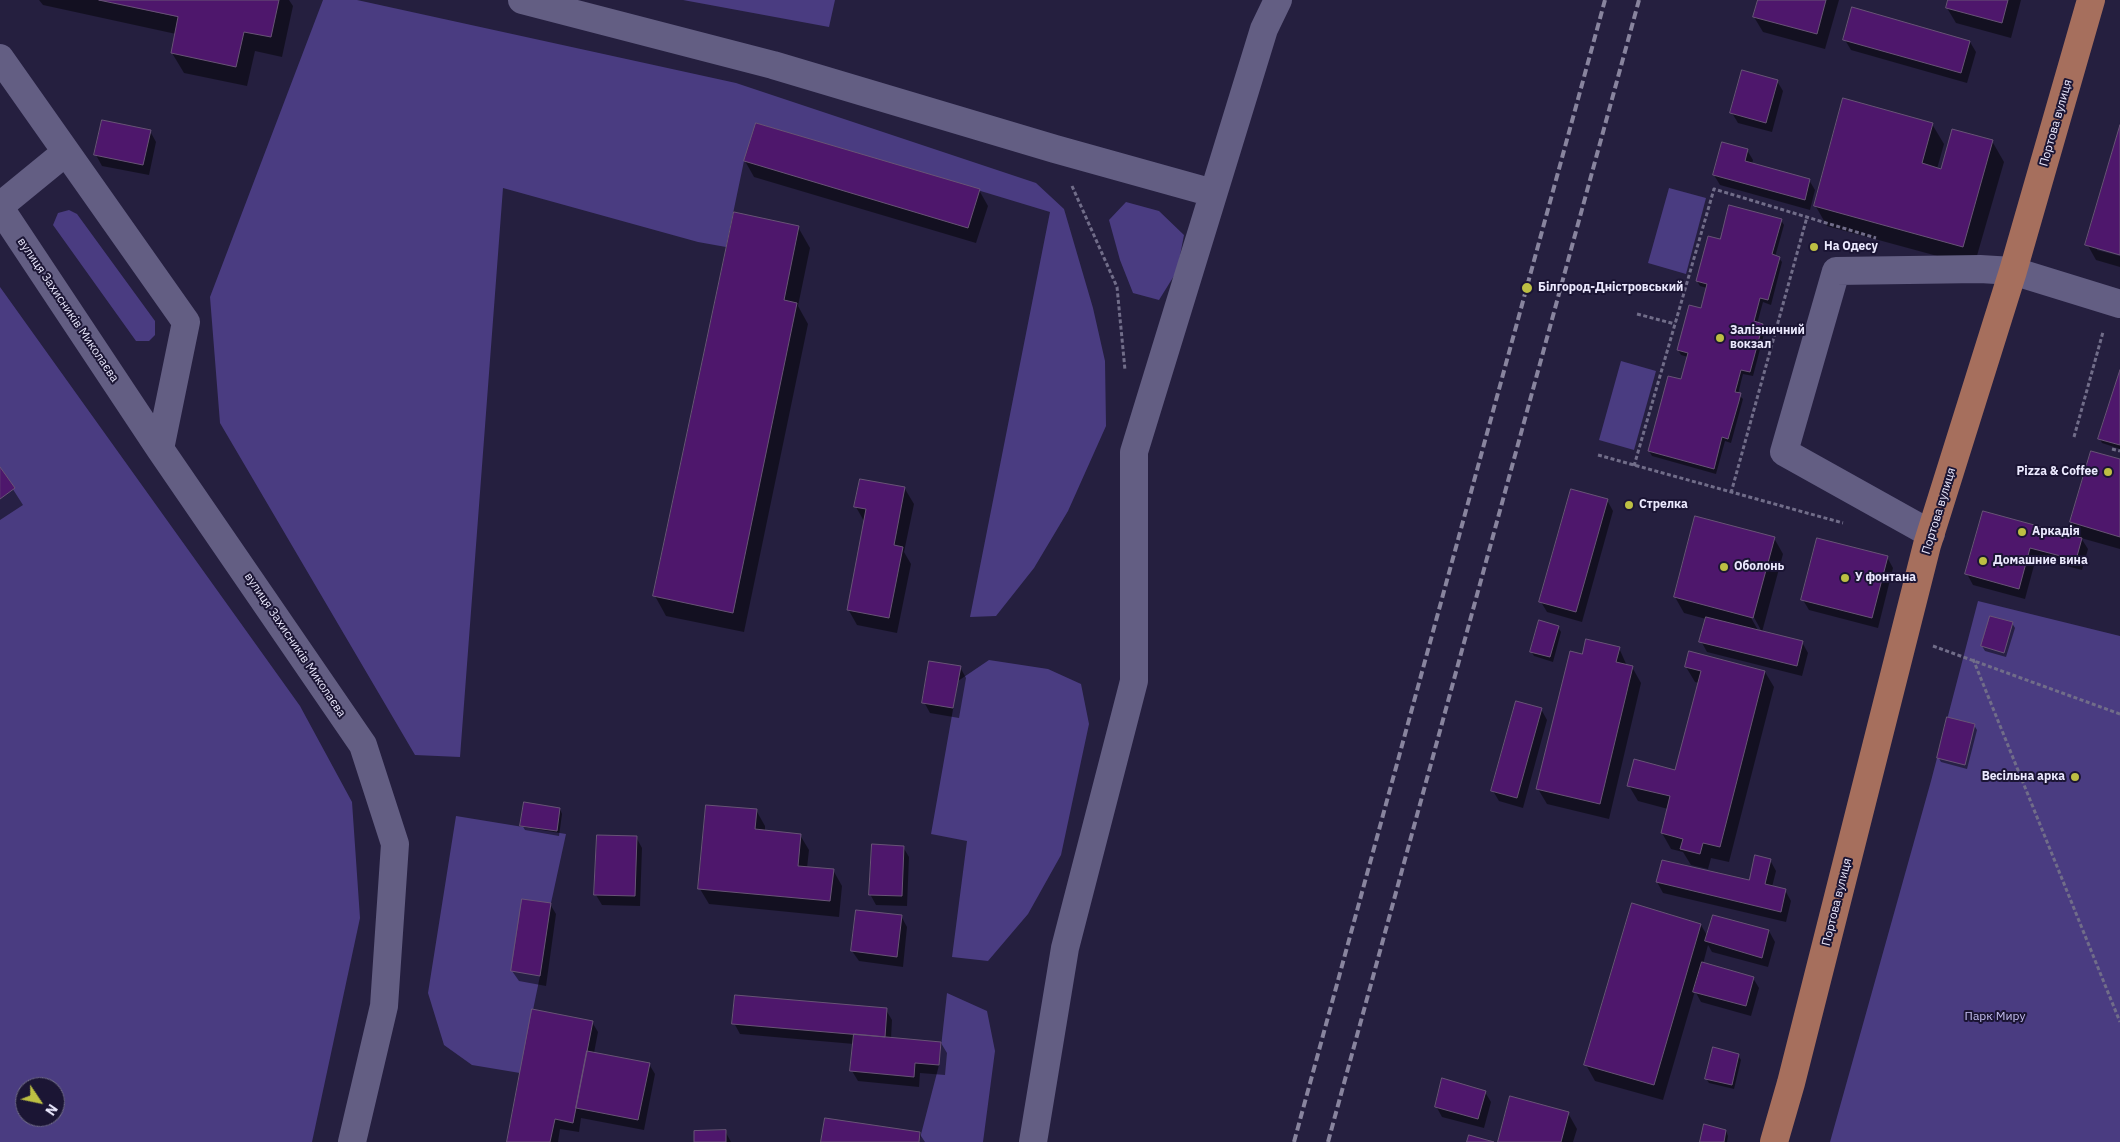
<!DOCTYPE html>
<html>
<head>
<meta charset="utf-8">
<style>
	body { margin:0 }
	#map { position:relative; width:2120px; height:1142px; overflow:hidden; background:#251f3f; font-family:"IBM Plex Sans",sans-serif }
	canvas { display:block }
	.north { position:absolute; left:15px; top:1077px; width:50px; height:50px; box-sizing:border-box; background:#1b1534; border:1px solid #6e6a85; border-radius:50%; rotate:124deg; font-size:14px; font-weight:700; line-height:20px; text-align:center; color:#ebe9fe }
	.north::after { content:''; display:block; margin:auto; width:18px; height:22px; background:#bdbf43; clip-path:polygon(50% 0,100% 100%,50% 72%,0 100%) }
</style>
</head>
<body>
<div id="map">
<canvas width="2120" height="1142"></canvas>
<div class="north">N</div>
</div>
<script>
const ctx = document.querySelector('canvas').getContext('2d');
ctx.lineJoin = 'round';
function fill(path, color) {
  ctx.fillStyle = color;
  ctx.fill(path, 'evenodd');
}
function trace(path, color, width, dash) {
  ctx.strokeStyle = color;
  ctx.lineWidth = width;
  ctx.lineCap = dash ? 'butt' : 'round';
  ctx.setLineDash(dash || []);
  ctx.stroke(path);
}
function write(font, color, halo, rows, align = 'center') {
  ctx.font = font + ' "IBM Plex Sans",sans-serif';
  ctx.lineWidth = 4;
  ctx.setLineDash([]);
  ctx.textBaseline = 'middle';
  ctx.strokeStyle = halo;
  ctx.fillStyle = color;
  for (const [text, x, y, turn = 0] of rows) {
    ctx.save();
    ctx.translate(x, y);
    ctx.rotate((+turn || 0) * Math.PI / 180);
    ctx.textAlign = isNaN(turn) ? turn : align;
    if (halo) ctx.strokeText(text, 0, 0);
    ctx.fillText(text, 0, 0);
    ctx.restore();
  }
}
fill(new Path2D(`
	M323 0H357L736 83 1036 183 1064 209 1093 308 1105 361 1106 426 1068 511 1034 568 996 616 970 617 1050 212 756 123 744 161 726 247 698 242 503 188 460 757 415 755 220 423 210 297Z
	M683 0H835L829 27Z
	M1669 188 1706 198 1686 274 1648 263Z
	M1126 202 1159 211 1184 235 1177 271 1159 300 1133 293 1120 260 1109 220Z
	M69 210 77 214 155 321V335L149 341H136L53 225 58 213Z
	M0 287 300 706 352 802 360 918 312 1142H0ZM25 1087H55V1117H25Z
	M1621 361 1656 371 1634 450 1599 440Z
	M1978 601 2120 636V1142H1830L1931 781Z
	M989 660 1048 669 1081 684 1089 724 1061 855 1028 914 988 961 952 957 967 841 931 834 958 681Z
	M456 816 566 834 551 903 540 976 520 1073 472 1065 444 1045 428 993Z
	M947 993 987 1011 995 1051 983 1142H919L939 1065Z`), '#4a3c81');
fill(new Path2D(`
	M39 0H289L293 6 282 57 255 51 247 86 184 73 172 53 176 34 43 5Z
	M1759 0H1839L1825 49 1763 32 1754 17Z
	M1949 0H2021L2011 38 1956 23 1947 8Z
	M1845 40 1970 42 1976 52 1967 83 1851 50Z
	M1777 81 1783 91 1772 132 1738 123 1732 113Z
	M1932 124 1944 144 1937 169 1942 170 1992 141 2004 162 1974 266 1827 226 1815 205Z
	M2120 130V254L2097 247V250L2120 256V267L2096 260 2087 244Z
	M150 131 156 142 149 175 102 166 96 155Z
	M1747 150 1753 160 1752 164 1809 180 1815 190 1810 210 1720 185 1714 175Z
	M745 161 979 190 988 206 976 243 754 177Z
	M1781 220 1784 225 1775 257 1779 258 1782 262 1771 305 1763 302 1757 324 1762 325 1765 330 1753 376 1743 374 1738 394 1743 399 1731 443 1725 441 1716 474 1652 456 1649 451 1682 380 1688 357 1681 355 1678 350 1702 309 1707 288 1700 286 1697 281 1721 241Z
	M798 227 810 248 798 306 808 324 744 632 666 616 655 596Z
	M2120 373V449L2102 443 2100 439Z
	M2120 461V549L2081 538 2088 549 2082 570 2036 558 2025 599 1973 585 1967 574 1984 513 2081 539 2071 522Z
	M0 469 23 505 0 520Z
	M905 489 914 504 904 552 911 564 897 633 857 625 848 609 865 523 856 507Z
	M1607 500 1613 511 1582 622 1547 612 1541 602Z
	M1774 538 1783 554 1762 632 1802 642 1808 653 1802 676 1707 652 1701 641 1706 619 1684 613 1675 597ZM1751 612 1762 632H1759L1749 614Z
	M1887 557 1893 568 1878 628 1809 610 1803 600Z
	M1991 617 2012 623 2015 628 2006 657 1985 651 1982 646Z
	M1558 627 1561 632 1553 662 1534 656 1531 651Z
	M1619 648 1627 666 1632 667 1641 683 1609 819 1547 804 1538 789 1583 656Z
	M960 667 966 678 959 718 930 713 924 702Z
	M1686 667 1765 672 1774 687 1729 862 1711 858 1708 869 1691 865 1683 852 1671 849 1662 833 1668 809 1638 801 1629 786 1676 771 1699 683 1695 682Z
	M1541 709 1547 720 1523 808 1499 801 1493 791Z
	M1974 725 1977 730 1967 769 1941 762 1938 757Z
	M560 809 562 814 559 836 525 830 522 825Z
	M756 810 765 826V831L800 835 809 850 807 868 833 870 842 886 839 917 709 904 700 889Z
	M636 837 642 848 640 906 602 905 596 895Z
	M903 847 909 857 907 906 876 905 870 894Z
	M1770 860 1776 871 1772 887 1785 890 1791 901 1786 922 1663 893 1657 882H1750Z
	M550 904 556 914 546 986 519 981 512 971Z
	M901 916 907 927 903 967 859 961 852 951Z
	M1714 916 1769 931 1775 942 1768 967 1712 952 1708 945 1703 964 1753 978 1759 988 1751 1016 1701 1002 1695 991 1663 1100 1595 1081 1586 1065 1701 925 1708 937Z
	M886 1010 892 1020 891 1039 941 1043 947 1053 945 1075 920 1073 919 1087 858 1081 852 1071 854 1044 740 1034 734 1023Z
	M592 1022 598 1032 594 1053 649 1064 655 1074 644 1130 581 1118 579 1132 560 1129 558 1142H508Z
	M1738 1055 1741 1060 1734 1089 1709 1083 1706 1078Z
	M1485 1092 1491 1102 1484 1128 1442 1117 1436 1106Z
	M1568 1113 1577 1129 1573 1142H1499Z
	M725 1131 731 1142H696Z
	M1726 1131 1728 1136 1727 1142H1701Z
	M919 1133 925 1142H822Z`), '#0007');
const building = new Path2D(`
	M99 0H279L271 37 244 32 236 67 171 53 178 17Z
	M1758 0H1826L1817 34 1753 17Z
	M1948 0H2008L2002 23 1946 8Z
	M1852 7 1970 41 1961 73 1843 40Z
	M1742 70 1778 80 1766 123 1730 113Z
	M1843 98 1933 123 1922 163 1941 169 1952 129 1993 140 1963 247 1814 206Z
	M102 120 151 130 143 165 94 155Z
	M756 123 980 189 968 228 744 161Z
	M2120 125V255L2085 245Z
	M1722 142 1748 149 1745 161 1810 179 1805 200 1713 175Z
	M1729 205 1782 219 1772 254 1780 257 1768 300 1760 298 1754 321 1763 324 1750 372 1741 370 1735 392 1741 393 1739 401 1728 439 1722 437 1714 469 1648 451 1668 376 1681 379 1688 353 1677 350 1689 305 1701 308 1707 284 1696 281 1708 236 1720 239Z
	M734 212 799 226 784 300 797 303 733 613 653 596Z
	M2120 370V445L2098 439Z
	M2091 451 2120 459V537L2070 522Z
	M0 467 15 488 0 499Z
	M860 479 905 487 894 545 903 547 889 618 847 610 866 509 854 507Z
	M1571 489 1608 499 1576 612 1539 602Z
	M1983 511 2082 538 2076 560 2030 548 2019 589 1965 574Z
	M1695 516 1775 537 1753 618 1674 597Z
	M1817 538 1888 556 1872 618 1801 600Z
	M1990 616 2013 622 2004 653 1981 646Z
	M1706 617 1803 641 1797 666 1699 642Z
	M1539 620 1559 626 1550 657 1530 652Z
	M1586 639 1620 647 1616 662 1633 666 1600 804 1536 789 1570 651 1582 654Z
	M1689 651 1765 671 1720 847 1703 843 1700 854 1680 849 1683 839 1661 833 1670 796 1627 786 1634 759 1675 770 1701 671 1685 667Z
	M929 661 961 666 953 708 922 703Z
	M1516 701 1542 708 1517 798 1491 791Z
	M1947 717 1975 724 1965 765 1937 758Z
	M524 802 560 808 557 831 520 826Z
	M706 805 757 809 755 829 801 834 798 866 834 869 830 901 698 889Z
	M597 835 637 836 635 896 594 895Z
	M872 844 904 846 902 896 869 895Z
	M1755 855 1771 859 1765 884 1786 889 1781 912 1656 882 1662 860 1749 880Z
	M522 899 551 903 540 976 511 971Z
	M1632 903 1701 924 1654 1085 1584 1065Z
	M856 910 902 915 897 957 851 951Z
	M1713 915 1769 930 1762 958 1705 941Z
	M1702 962 1754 977 1746 1006 1693 992Z
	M735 995 887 1008 885 1037 732 1024Z
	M532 1009 593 1021 573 1123 555 1119 550 1142H507Z
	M854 1034 941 1042 939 1065 915 1063 914 1077 850 1071Z
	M1713 1047 1739 1054 1732 1085 1705 1079Z
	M587 1051 650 1063 638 1120 576 1108Z
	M1442 1078 1486 1091 1478 1119 1435 1107Z
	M1510 1096 1569 1112 1561 1142H1498Z
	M825 1118 920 1132 919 1142H821Z
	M1704 1124 1726 1130 1724 1142H1700Z
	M726 1130V1142H694V1131Z
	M1469 1135 1494 1142H1467Z`);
fill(building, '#4e176c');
trace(building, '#685476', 1);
trace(new Path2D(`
	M1072 186 1117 287 1125 370
	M1637 314 1675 324
	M2074 437 2103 332
	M2112 449 2120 451
	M1598 455 1843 523
	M1634 466 1714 189 1876 238
	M1731 493 1807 217
	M1933 646 2120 714
	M1973 659 2120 1022`), '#716d89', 3, [4, 2.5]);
trace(new Path2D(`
	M522 0 773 65 1055 149 1213 193
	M0 58 186 322 160 449
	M0 206 66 152
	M0 208 160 449 363 745 395 844 384 1006 352 1142
	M1931 534 1784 452 1836 271 1980 269 2013 271 2120 304
	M1033 1142 1065 948 1134 681V452L1264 29 1278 0`), '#635e83', 28);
trace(new Path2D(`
	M1774 1142 1791 1083 1927 545 2013 271 2091 0`), '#a66f5d', 28);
trace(new Path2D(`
	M1294 1142 1605 0
	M1328 1142 1639 0`), '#88849e', 4, [8, 4]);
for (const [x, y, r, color] of [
	[1814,247,5,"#bdbf43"],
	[1527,288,6,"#bdbf43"],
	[1720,338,5,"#bdbf43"],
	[2108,472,5,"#bdbf43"],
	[1629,505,5,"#bdbf43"],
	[2022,532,5,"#bdbf43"],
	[1983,561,5,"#bdbf43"],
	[1724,567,5,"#bdbf43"],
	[1845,578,5,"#bdbf43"],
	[2075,777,5,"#bdbf43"]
]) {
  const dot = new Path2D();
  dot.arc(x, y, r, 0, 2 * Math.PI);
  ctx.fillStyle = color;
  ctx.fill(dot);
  trace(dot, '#1b1534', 2);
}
write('12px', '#ebe9fe', '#1b1534', [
	["Портова вулиця",2056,123,-74],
	["вулиця Захисників Миколаєва",68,310,56],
	["Портова вулиця",1939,511,-73],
	["вулиця Захисників Миколаєва",295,645,56],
	["Портова вулиця",1837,902,-76]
]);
write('bold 12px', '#ebe9fe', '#1b1534', [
	["На Одесу",1824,247],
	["Білгород-Дністровський",1538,288],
	["Залізничний",1730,331],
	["вокзал",1730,345],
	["Pizza & Coffee",2098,472,"right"],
	["Стрелка",1639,505],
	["Аркадія",2032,532],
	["Домашние вина",1993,561],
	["Оболонь",1734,567],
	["У фонтана",1855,578],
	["Весільна арка",2065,777,"right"]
], 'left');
write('12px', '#c5bff0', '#1b1534', [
	["Парк Миру",1995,1017]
]);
</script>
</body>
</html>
